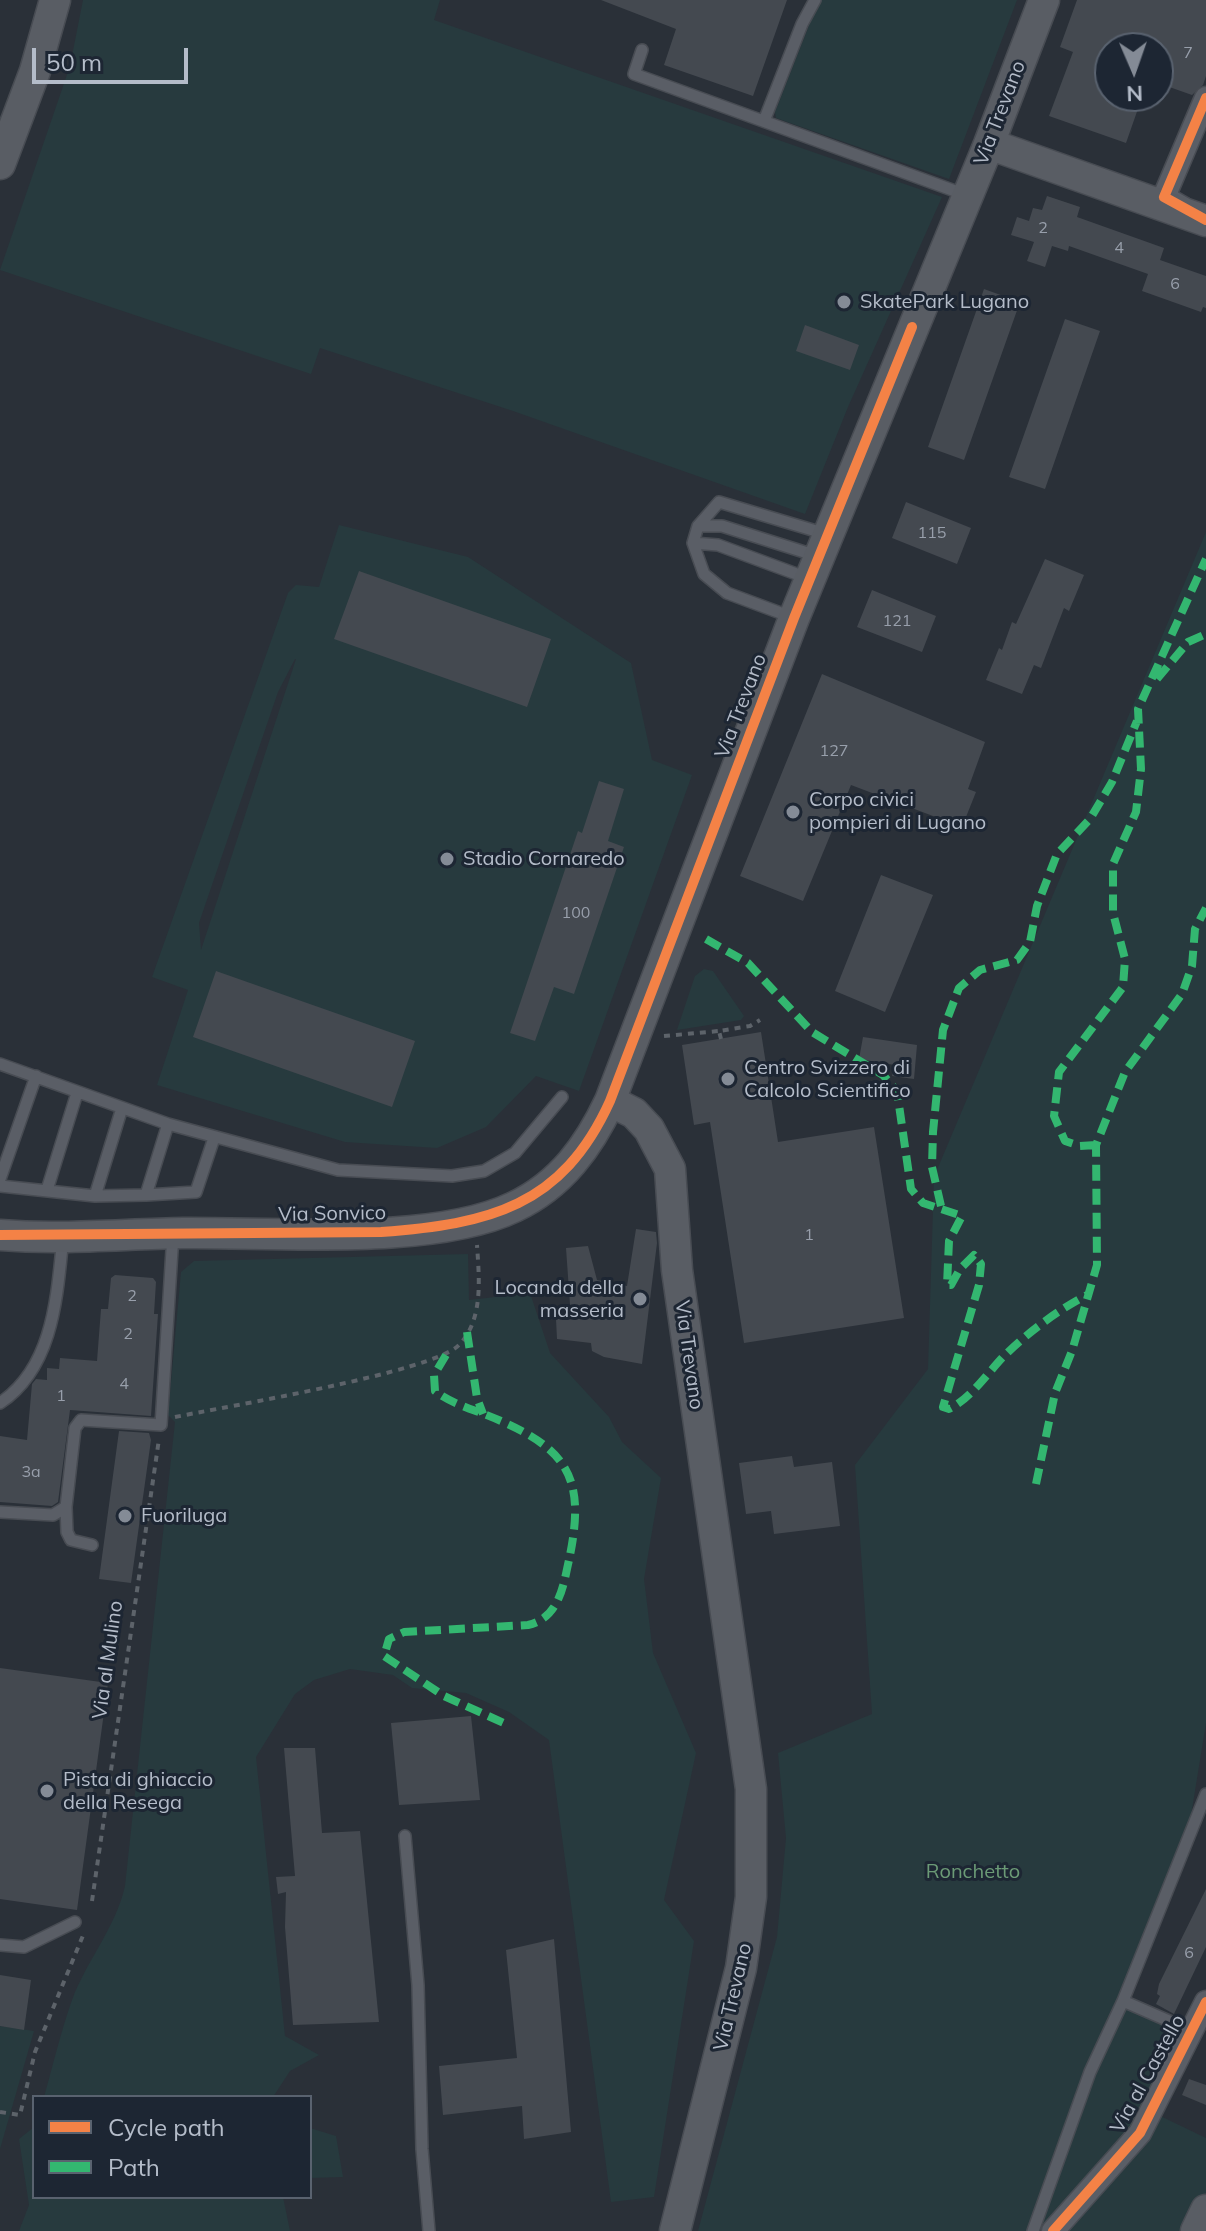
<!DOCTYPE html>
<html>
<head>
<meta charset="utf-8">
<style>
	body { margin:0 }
	#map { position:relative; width:1206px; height:2231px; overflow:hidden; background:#2a3038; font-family:Mulish,sans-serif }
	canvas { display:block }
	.legend { position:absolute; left:32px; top:2095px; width:280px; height:104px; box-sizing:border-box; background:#1d2633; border:2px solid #59626f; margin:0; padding:10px 14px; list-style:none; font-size:24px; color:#b4bcc9 }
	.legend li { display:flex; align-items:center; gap:16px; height:40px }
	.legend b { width:40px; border:2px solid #59626f }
	.north { position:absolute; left:1094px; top:32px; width:80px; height:80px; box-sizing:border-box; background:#1d2633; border:2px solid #59626f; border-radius:50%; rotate:178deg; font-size:22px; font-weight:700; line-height:32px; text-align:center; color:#b4bcc9 }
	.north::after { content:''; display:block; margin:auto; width:28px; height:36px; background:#848b96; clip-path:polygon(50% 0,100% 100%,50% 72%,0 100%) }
	.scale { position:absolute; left:32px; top:48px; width:156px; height:36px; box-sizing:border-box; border:4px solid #b4bcc9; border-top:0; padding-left:10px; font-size:24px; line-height:28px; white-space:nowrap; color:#b4bcc9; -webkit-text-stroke:6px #1d2633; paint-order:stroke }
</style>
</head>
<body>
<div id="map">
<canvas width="1206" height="2231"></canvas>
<ul class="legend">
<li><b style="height:10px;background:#f48246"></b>Cycle path</li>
<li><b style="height:10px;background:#33b770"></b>Path</li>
</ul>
<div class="north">N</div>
<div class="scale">50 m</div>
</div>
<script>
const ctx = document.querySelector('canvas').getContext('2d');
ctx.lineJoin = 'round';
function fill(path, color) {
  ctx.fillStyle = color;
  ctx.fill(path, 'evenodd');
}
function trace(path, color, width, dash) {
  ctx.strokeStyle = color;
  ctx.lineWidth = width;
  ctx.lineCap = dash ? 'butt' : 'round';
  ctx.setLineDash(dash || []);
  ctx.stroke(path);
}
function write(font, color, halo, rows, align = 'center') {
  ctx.font = font + ' Mulish,sans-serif';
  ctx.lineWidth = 6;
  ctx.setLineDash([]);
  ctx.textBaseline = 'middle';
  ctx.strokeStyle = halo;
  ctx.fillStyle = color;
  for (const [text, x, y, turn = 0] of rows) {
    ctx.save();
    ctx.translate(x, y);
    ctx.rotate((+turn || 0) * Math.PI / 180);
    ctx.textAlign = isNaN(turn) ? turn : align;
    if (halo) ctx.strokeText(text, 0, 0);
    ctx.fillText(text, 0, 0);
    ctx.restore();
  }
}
fill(new Path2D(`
	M83 0H440L434 20 942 197 848 407 805 514 513 411 320 348 311 374 0 270 70 66Z
	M819 0H1017L949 179 776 118 775 112Z
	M339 525 468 557 631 663 652 760 692 775 579 1091 536 1076 486 1127 437 1148 345 1142 157 1085 188 990 152 977 288 593 296 585 319 587ZM295 659H296L201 950 199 923 278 692Z
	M1206 532V1723L1187 1840 1123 2001 1193 2032 1152 2112 1206 2138V2210L1196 2231H698L777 1937 786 1838 778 1753 872 1714 855 1465 928 1369 934 1177Z
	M704 969 713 971 744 1016 741 1020 677 1030 695 976Z
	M468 1254 469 1300 530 1293 550 1353 609 1417 622 1442 661 1478 644 1579 653 1653 696 1753 664 1900 694 1941 654 2197 611 2202 549 1740 509 1712 466 1693 412 1688 393 1675 350 1669 314 1680 295 1694 256 1757 285 2036 319 2055 290 2071 273 2097H44C53 2065 61 2031 72 2000 87 1960 116 1927 125 1886L175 1422 168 1415 181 1272 194 1261Z
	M0 2026 34 2031 0 2149Z
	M34 2127V2197H283L290 2231H19L29 2205 19 2139Z
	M310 2128 336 2136 343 2177 310 2178Z`), '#273a3e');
fill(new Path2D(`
	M601 0H787L753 96 664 65 676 29Z
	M1077 0H1206V76L1203 85 1192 95 1158 83V48H1110V96L1140 103 1126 143 1049 116 1073 52 1060 47Z
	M1047 196 1080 207 1077 217 1164 248 1160 260 1206 276V308L1203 307 1201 312 1142 291 1148 274 1069 246 1068 251 1052 246 1045 267 1027 261 1034 242 1011 235 1017 217 1029 221 1033 208 1042 210Z
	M984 289 1020 302 964 460 928 447Z
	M1065 319 1100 331 1045 489 1009 477Z
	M805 325 859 345 850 370 796 351Z
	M906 502 971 528 957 564 892 538Z
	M1045 559 1084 575 1069 611 1064 608 1041 668 1034 665 1022 694 986 680 999 648 1002 650 1012 622 1016 624Z
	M359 571 551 639 527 707 334 639Z
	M872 590 936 616 922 652 857 627Z
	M822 674 985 742 968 789 976 792 962 827 851 785 803 901 740 876Z
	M599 781 624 789 608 841 624 847 574 994 554 987 535 1041 510 1033 578 831 582 833Z
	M881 875 933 895 885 1012 835 991Z
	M216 971 415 1041 392 1107 193 1037Z
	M761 1032 778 1142 874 1127 904 1318 744 1343 710 1122 694 1125 682 1045Z
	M863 1037 917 1045 914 1079 892 1076 895 1065 859 1059Z
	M636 1229 656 1232 657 1243 642 1364 604 1357 592 1351 591 1343 557 1339 556 1319H571L566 1248 588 1246 597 1280 627 1286Z
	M115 1275 153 1278 156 1282 154 1314H158L151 1416 70 1410 58 1502 52 1506 0 1502V1436L27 1440 32 1384 36 1379 47 1380V1368L59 1369 60 1358 97 1361 101 1309H108L111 1278Z
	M119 1431 149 1433 151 1440 131 1583 99 1579Z
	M792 1456 794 1467 832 1462 840 1526 774 1534 771 1511 746 1514 739 1463Z
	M0 1668 108 1683 77 1910 0 1899Z
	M471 1716 480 1800 399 1805 391 1723Z
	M284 1748H315L322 1833 360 1831 379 2022 293 2025 285 1927 286 1892 278 1894 276 1877 295 1876Z
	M1206 1889V1947L1174 2014 1156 2004 1160 1996 1157 1994 1159 1984Z
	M554 1939 571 2132 524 2139 522 2106 443 2115 439 2066 517 2058 506 1950Z
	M0 1975 31 1980 24 2030 0 2026Z
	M1189 2079 1206 2085V2105L1182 2095Z`), '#444950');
const lane = new Path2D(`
	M642 50 634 74 966 195
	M764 121 802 24 815 0
	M698 526H722L817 556
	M693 543 718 545 810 579
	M794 618 727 593 704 574 693 543 698 526 719 502 826 534
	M0 1064 168 1124 338 1170 452 1176 484 1171 515 1153 562 1097
	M168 1124 146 1195 196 1192 214 1138
	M0 1179 36 1076
	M0 1186 95 1196 146 1195
	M47 1190 77 1093
	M95 1196 122 1108
	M0 1403C54 1367 57 1295 63 1237
	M66 1507 67 1532 71 1540 92 1545
	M0 1512 53 1515 66 1507 75 1428 81 1420 161 1425 173 1234
	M405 1836 418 1985 422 2149 429 2231
	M0 1945 24 1947 75 1922
	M1192 2031 1123 2001 1206 1794
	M1033 2231 1090 2072 1123 2001`);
const street = new Path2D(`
	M1183 208 1164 197 1206 98
	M1053 2231 1140 2133 1206 2002`);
const secondary = new Path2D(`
	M989 144 1206 221
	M0 164 35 71 55 0
	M610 1101 634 1113 649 1129 670 1169 677 1270 751 1789V1897L741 1968 675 2231
	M0 1235C61 1240 122 1234 183 1233 275 1232 433 1246 514 1207 561 1185 589 1146 610 1101L794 618 989 144 1044 0
	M1196 2231 1206 2210`);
trace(lane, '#484c53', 14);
trace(street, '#484c53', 25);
trace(secondary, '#484c53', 33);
trace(new Path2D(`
	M664 1036 719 1031
	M721 1039 719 1031 750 1026 760 1020
	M175 1417C224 1407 433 1372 459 1345 484 1319 479 1277 477 1245
	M92 1901 159 1439
	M0 2112 20 2115 35 2052 84 1933`), '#5d636a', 4, [6, 6]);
trace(lane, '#5a5e66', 11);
trace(street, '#5a5e66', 22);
trace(secondary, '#595d64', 30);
trace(new Path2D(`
	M1157 679 1188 642 1206 634
	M706 939 748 963 812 1032 883 1075 897 1091 911 1189 923 1203 962 1216 949 1241 947 1285H951L960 1269 974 1255 981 1264 979 1285 943 1407 949 1409C971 1398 986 1375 1003 1357 1027 1333 1059 1309 1089 1294
	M1096 1145 1080 1146 1065 1141 1054 1116 1059 1072 1123 987 1125 959 1113 913V864L1136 812 1141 769 1138 709 1206 559
	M941 1206 932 1167 933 1132 943 1030 959 988 980 970 1017 960 1030 942 1037 906 1057 854 1090 819 1112 782 1137 721
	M467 1332 477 1398 483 1414
	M446 1355 434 1375 435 1391C449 1402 468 1408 484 1414 571 1448 588 1478 567 1569 562 1594 555 1619 528 1625L404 1632 389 1639 384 1656 444 1696 506 1724
	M1036 1484 1055 1393 1072 1351 1097 1265 1096 1145 1125 1072 1182 994 1192 966 1195 929 1206 908`), '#33b770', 8, [16, 8]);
trace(new Path2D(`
	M1206 98 1164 197 1206 220
	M0 1235 381 1232C489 1224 562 1207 610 1101L794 618 912 327
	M1053 2231 1140 2133 1206 2002`), '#f48246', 10);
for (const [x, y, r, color] of [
	[844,302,8,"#848b96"],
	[793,812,8,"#848b96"],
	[447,859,8,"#848b96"],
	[728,1079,8,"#848b96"],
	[640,1299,8,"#848b96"],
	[125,1516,8,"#848b96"],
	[47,1791,8,"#848b96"]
]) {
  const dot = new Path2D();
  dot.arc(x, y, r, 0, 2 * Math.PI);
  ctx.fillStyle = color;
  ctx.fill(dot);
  trace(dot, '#1d2633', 3);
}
write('16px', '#989fab', null, [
	["7",1188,53],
	["2",1043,228],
	["4",1119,248],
	["6",1175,284],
	["115",932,533],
	["121",897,621],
	["127",834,751],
	["100",576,913],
	["1",809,1235],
	["2",132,1296],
	["2",128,1334],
	["4",124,1384],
	["1",61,1396],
	["3a",31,1472],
	["6",1189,1953]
]);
write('20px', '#b4bcc9', '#1d2633', [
	["Via Trevano",1000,113,-69],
	["Via Trevano",741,706,-69],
	["Via Sonvico",332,1214,-1],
	["Via Trevano",689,1355,82],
	["Via al Mulino",108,1660,-82],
	["Via Trevano",733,1997,-77],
	["Via al Castello",1148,2074,-61]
]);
write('20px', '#b4bcc9', '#1d2633', [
	["SkatePark Lugano",860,302],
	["Corpo civici",809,800],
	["pompieri di Lugano",809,823],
	["Stadio Cornaredo",463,859],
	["Centro Svizzero di",744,1068],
	["Calcolo Scientifico",744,1091],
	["Locanda della",624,1288,"right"],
	["masseria",624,1311,"right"],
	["Fuoriluga",141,1516],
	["Pista di ghiaccio",63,1780],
	["della Resega",63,1803]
], 'left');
write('20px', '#6b9a76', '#1d2633', [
	["Ronchetto",973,1872]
]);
</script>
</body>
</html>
